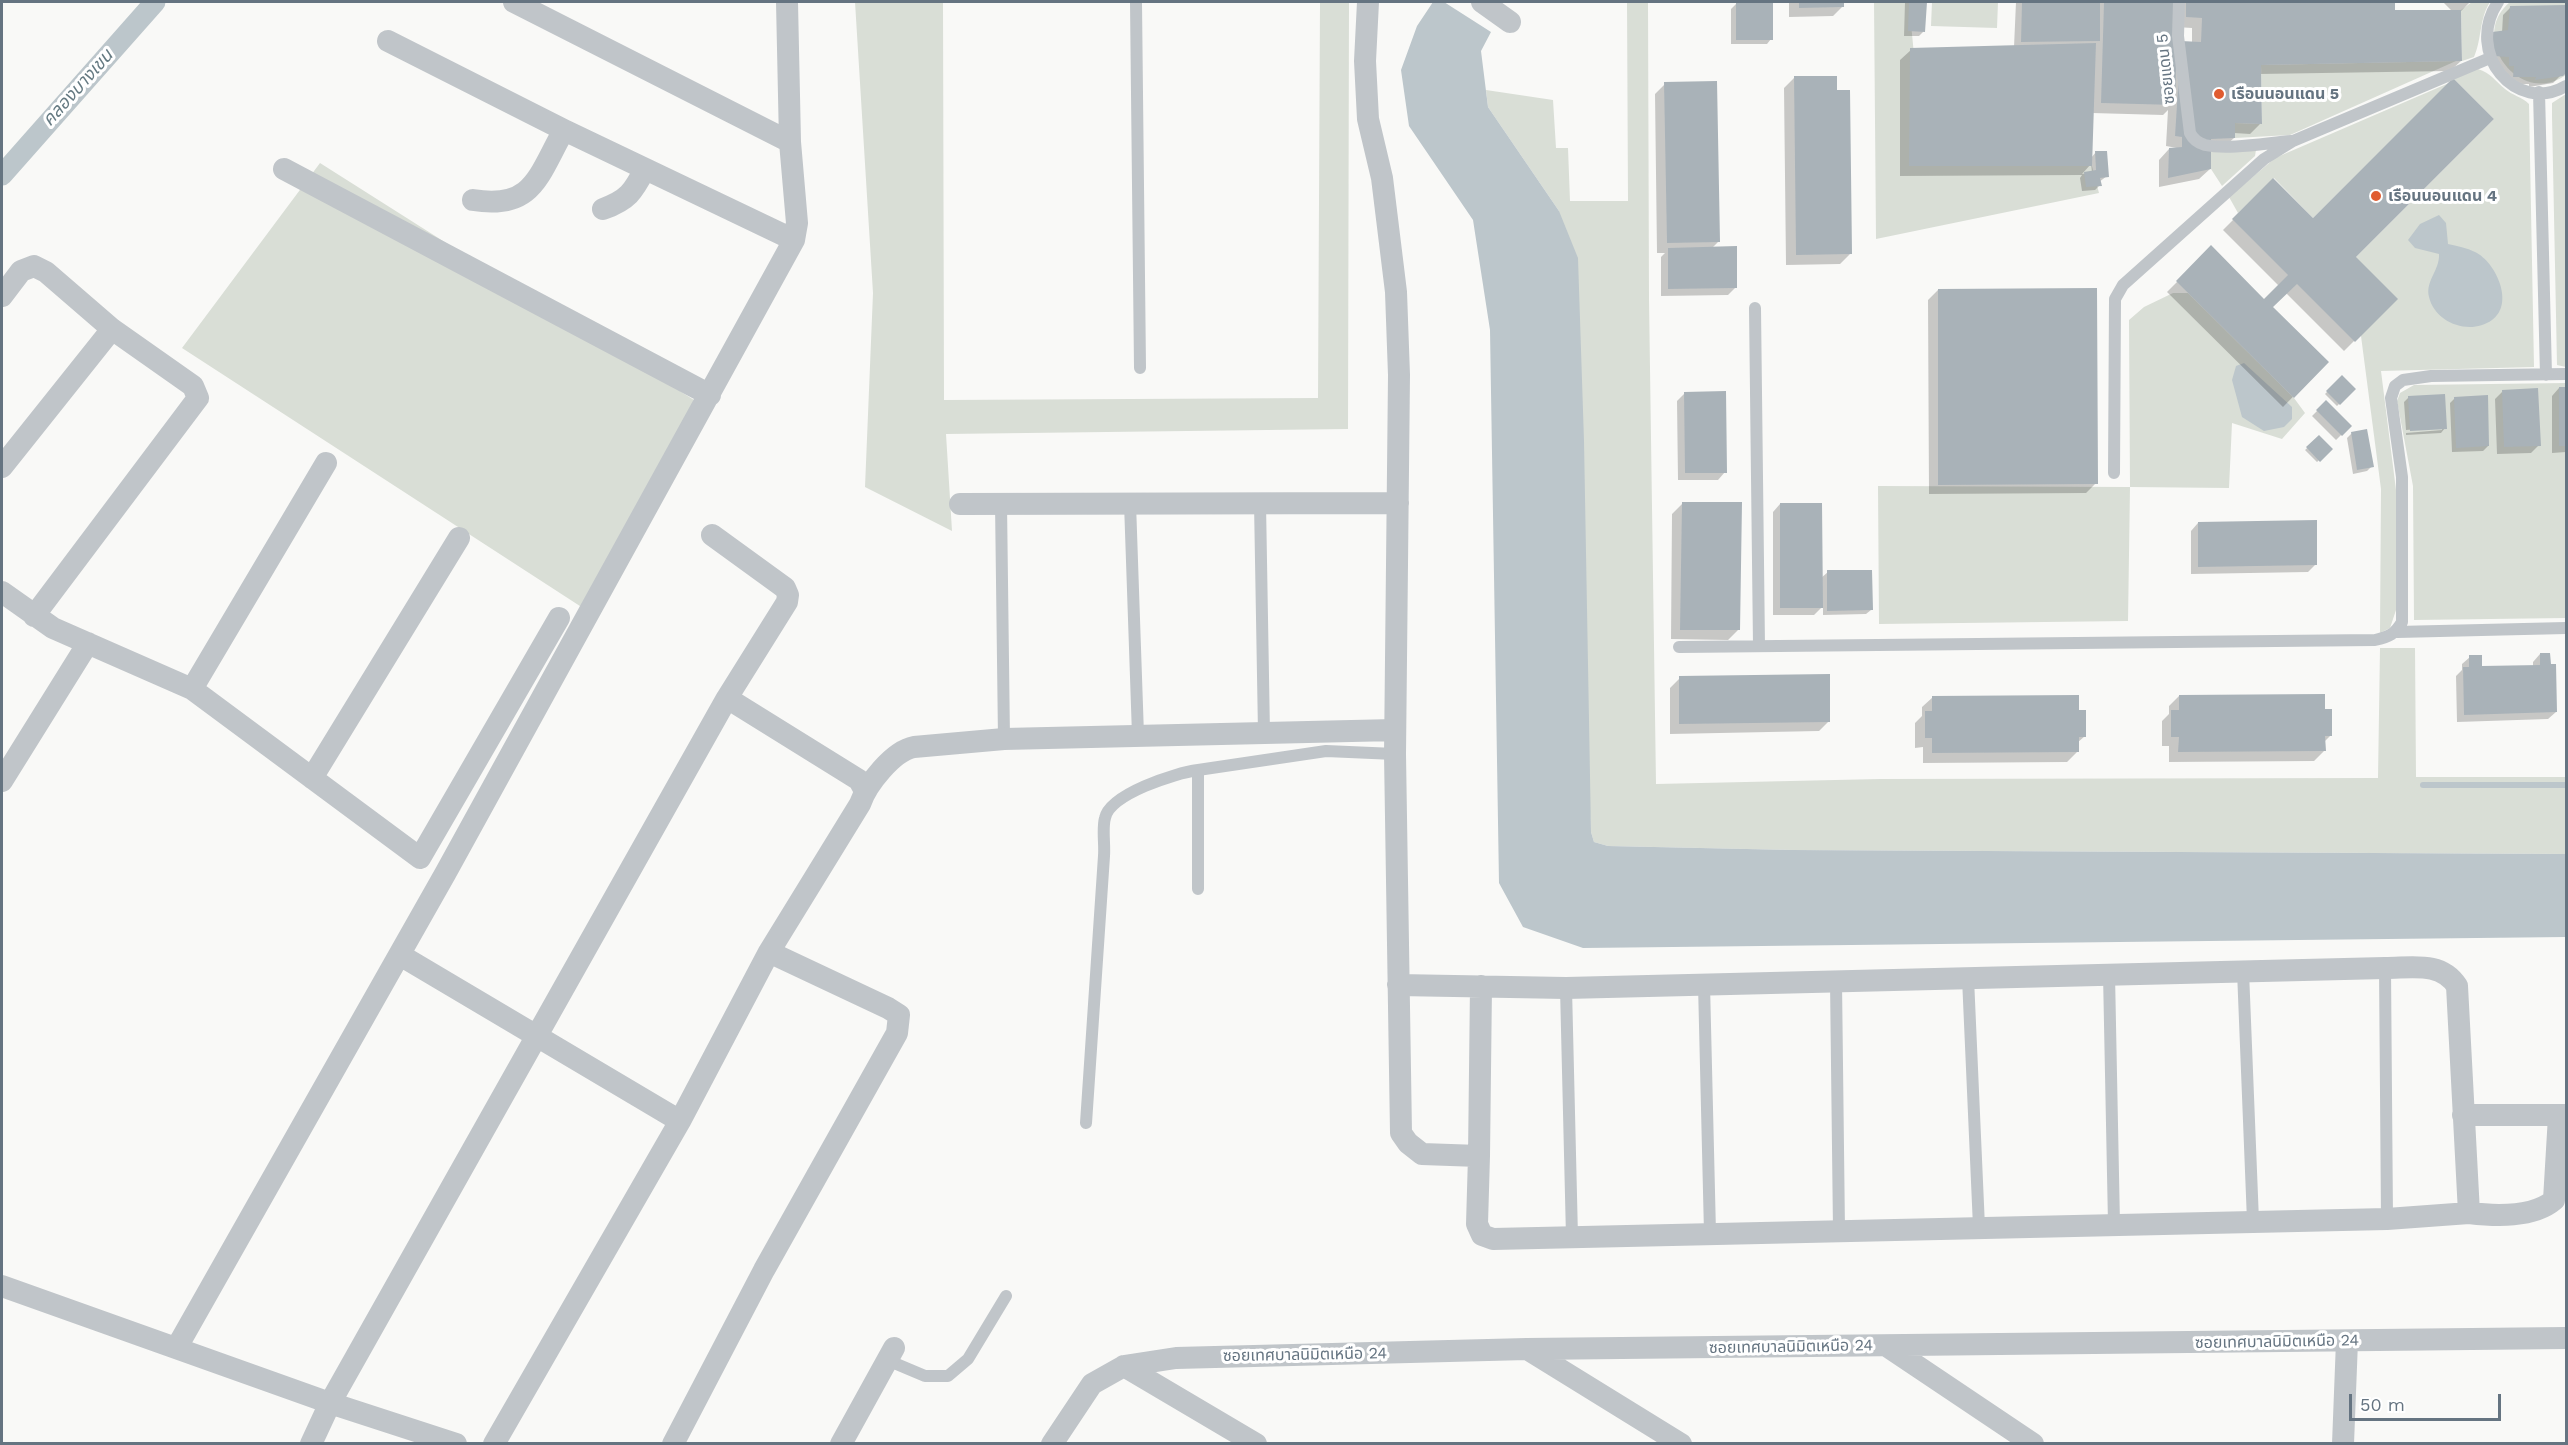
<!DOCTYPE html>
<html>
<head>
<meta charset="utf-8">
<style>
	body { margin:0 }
	#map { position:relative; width:2568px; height:1445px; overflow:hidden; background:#f9f9f7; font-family:"Work Sans",sans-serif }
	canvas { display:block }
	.frame { position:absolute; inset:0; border:3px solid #657481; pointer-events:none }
	.scale { position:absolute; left:2349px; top:1394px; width:152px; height:27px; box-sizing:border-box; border:3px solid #657481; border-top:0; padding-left:8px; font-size:18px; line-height:21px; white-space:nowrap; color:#657481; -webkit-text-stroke:4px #fff; paint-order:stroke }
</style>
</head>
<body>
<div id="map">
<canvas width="2568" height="1445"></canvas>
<div class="frame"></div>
<div class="scale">50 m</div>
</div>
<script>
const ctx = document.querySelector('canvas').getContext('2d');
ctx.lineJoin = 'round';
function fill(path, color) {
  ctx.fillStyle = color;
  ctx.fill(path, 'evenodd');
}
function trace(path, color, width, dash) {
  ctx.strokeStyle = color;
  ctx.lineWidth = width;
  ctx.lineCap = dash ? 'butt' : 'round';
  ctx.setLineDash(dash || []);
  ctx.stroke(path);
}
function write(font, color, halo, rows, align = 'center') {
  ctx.font = font + ' "Work Sans","Noto Sans Thai",sans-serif';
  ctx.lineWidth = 6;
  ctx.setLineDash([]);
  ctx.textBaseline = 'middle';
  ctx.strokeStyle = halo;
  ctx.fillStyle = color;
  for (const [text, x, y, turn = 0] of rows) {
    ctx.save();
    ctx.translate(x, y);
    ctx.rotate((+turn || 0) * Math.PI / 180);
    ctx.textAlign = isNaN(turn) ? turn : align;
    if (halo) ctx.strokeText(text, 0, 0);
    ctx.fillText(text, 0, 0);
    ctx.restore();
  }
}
fill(new Path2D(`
	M855 2H943L944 400 1318 398 1320 2H1349L1348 429 946 434 952 531 865 487 873 293Z
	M1627 2H1648L1649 299 1656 784 1880 779 2378 778 2380 648H2415L2416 777H2566V854L1793 850 1608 846 1594 842 1591 832 1559 211 1488 107 1486 90 1553 100 1556 148H1568L1570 201H1628Z
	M1874 2H1909L1924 161 1933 166H2092L2099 193 1876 239Z
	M1932 2H1998L1997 28 1931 26Z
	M2472 2H2490C2479 19 2482 39 2474 57L2462 61 2461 10Z
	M2510 2H2566V75C2520 108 2467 37 2510 2Z
	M2456 61 2290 135 2235 138V123L2262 124 2261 65Z
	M2478 69C2491 73 2495 81 2505 89 2512 95 2522 97 2529 104L2534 367 2381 371 2397 498 2396 610 2390 628 2380 633 2381 489 2361 336 2356 257 2494 119 2453 78Z
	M2449 83 2313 218 2274 178 2238 213 2229 197 2275 158Z
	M2566 94V367L2557 365 2552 116V103Z
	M2256 150 2255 156 2222 186 2211 169V151Z
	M320 163 694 400 583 608 182 348Z
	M2173 293H2188L2294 398 2305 413 2282 439 2232 423 2229 488 2130 487 2128 621 1879 624 1878 486 2130 487 2129 320 2144 307Z
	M2566 383V618L2414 620 2413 486 2397 401 2400 393 2414 385Z`), '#d9ded6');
fill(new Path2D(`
	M1433 2H1444L1491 32 1481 51 1488 107 1559 211 1578 258 1584 441 1591 832 1594 842 1608 846 1793 850 2566 854V937L1583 948 1523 927 1499 883 1490 330 1473 220 1409 126 1401 70 1417 26Z
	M2439 215 2446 223 2448 244C2457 246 2467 248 2475 252 2496 262 2515 304 2492 320 2470 336 2435 323 2429 297 2425 281 2440 270 2439 254L2415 248 2408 240 2420 224Z
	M2244 363 2292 407V419L2284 427 2264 431 2242 417 2232 380 2236 366Z`), '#bcc6cb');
fill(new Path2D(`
	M1789 2H1843V6L1833 16 1789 17Z
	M1905 2H1925L1923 32 1919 36H1904Z
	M2016 2H2393V11L2453 12 2443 2H2470L2460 12 2461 61 2450 71 2259 74 2260 124 2250 134 2234 133V138L2223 148H2210V169L2199 179 2159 187V160L2169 149 2177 148 2166 146 2168 110 2163 115 2092 113 2091 158 2096 152 2107 176 2099 182 2100 185 2095 190 2082 191 2080 178 2082 175 1900 176V60L1911 50 2014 47ZM2176 27 2192 28V43L2175 49ZM2091 164 2092 172 2082 174Z
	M1736 4 1771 39 1767 44H1731V9Z
	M2511 7H2565L2566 70 2553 83 2529 87V84H2506L2507 73 2486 63 2502 33 2503 15Z
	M1794 78 1850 254 1840 264 1786 265 1784 88Z
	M1665 84 1718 242 1712 248 1736 287 1728 295 1661 296V257L1665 253H1657L1655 94Z
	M2273 180 2396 299 2344 351 2286 293 2271 307 2327 362 2283 407 2167 292 2211 248 2265 301 2279 286 2223 230Z
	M1938 290 2096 483 2086 493 1929 494 1928 300Z
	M2342 377 2354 389 2337 406 2325 394Z
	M2559 388H2566V452L2552 453V396Z
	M2502 392 2539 445 2531 453 2497 454 2495 399Z
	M1685 393 1725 472 1718 480H1678L1677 401Z
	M2409 397 2445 428 2441 433 2406 435V433L2442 430V427L2406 430 2404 402Z
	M2455 398 2488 446 2483 451 2452 452 2450 403Z
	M2326 402 2350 426 2336 440 2312 416Z
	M2352 433 2372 466 2367 471 2353 474 2347 438Z
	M2319 437 2331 449 2317 462 2305 450Z
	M1683 503 1738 630 1728 640 1671 639 1672 514Z
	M1780 504 1821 578 1828 572 1871 610 1866 614 1823 615V606L1814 615H1773V512Z
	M2198 523 2316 564 2308 572 2191 574V531Z
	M2540 654 2556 712 2548 719 2457 722 2456 676 2462 670V664L2470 657 2481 668 2533 666V662Z
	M1680 678 1829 721 1819 731 1670 734V688Z
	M2179 696 2324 710 2331 735 2324 742V751L2314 761 2169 762V746H2162V721L2169 714V706Z
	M1933 697 2077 711 2085 736 2077 743V752L2067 762 1923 763V747L1915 748V723L1922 716V707Z`), '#0003');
trace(new Path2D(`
	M2423 785H2566`), '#bcc6cb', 6);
trace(new Path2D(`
	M2 175 155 2`), '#bcc6cb', 21);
fill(new Path2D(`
	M1736 2 1773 3V40H1736Z
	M1799 2H1844V7L1799 8Z
	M1909 2H1927L1925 32 1908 31Z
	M2022 2H2100V41L2021 42Z
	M2104 2H2178L2175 105 2101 103Z
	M2186 2H2395V10H2461L2462 61 2261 65 2262 124 2235 123V138L2211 139V169L2168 178 2169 148 2182 147V137L2175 136 2181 41 2201 42 2202 18 2186 17Z
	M2566 5V73L2563 76 2535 80 2536 77H2513L2514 66H2509V57L2493 56 2492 32 2508 30 2510 6Z
	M2096 43 2092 166H1909L1910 48Z
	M1794 76H1837V90H1850L1852 254 1796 255Z
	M2453 78 2494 119 2356 257 2398 299 2355 342 2297 284 2273 307 2329 362 2294 398 2176 281 2211 245 2264 299 2288 275 2232 219 2273 178 2313 218Z
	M1717 81 1720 242 1667 243 1664 82Z
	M2095 151H2107L2109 177 2100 178 2102 186 2086 187 2084 172 2096 170Z
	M1737 246V288L1668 289V248Z
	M2097 288 2098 484 1938 485V289Z
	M2342 375 2356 389 2340 405 2326 391Z
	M2559 387H2566V446H2559Z
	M2538 388 2541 446 2504 447 2502 390Z
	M1726 391 1727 473H1685L1684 392Z
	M2445 394 2447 429 2410 431 2408 396Z
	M2488 395 2489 446 2456 448 2454 397Z
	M2326 400 2352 426 2342 436 2316 410Z
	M2367 429 2374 467 2357 470 2351 432Z
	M2319 435 2333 449 2320 462 2306 447Z
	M1682 502H1742L1740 630H1680Z
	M1780 503H1822L1823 608H1780Z
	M2317 520V565L2198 567V522Z
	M1827 570H1872L1873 610 1827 611Z
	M2540 653H2550L2551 664H2556L2557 712 2464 715 2463 667H2469V655H2482V666L2540 665Z
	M1830 674V722L1679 724V676Z
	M2325 694V709H2332V736H2325L2326 751 2178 752 2179 737H2171V710H2179V695Z
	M2079 695V710H2086V737H2079V752L1932 753V738H1925V711H1932V696Z`), '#a9b2b8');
trace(new Path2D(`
	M1136 2 1140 368
	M2179 2 2178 36 2190 133C2193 139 2198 143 2205 145 2229 150 2266 143 2291 141
	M2498 2C2464 53 2516 115 2566 86
	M2539 92 2546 375
	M1755 308 1759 646
	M2114 473 2115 299 2123 285 2264 159 2293 141 2490 58
	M1001 503 1004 739
	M1130 503 1138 735
	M1260 503 1264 733
	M2397 632 2566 628
	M1679 647 2375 640C2389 637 2395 634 2402 622V477L2391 398 2395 386 2403 380 2431 376 2566 374
	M1198 770V889
	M2385 968 2387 1219
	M2243 971 2253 1221
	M2109 974 2114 1224
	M1968 978 1979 1227
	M1836 981 1839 1231
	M1704 984 1710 1233
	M1566 988 1572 1237
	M1086 1123 1104 856C1105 844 1102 829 1105 818 1110 794 1175 773 1198 770L1326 751 1395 754
	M887 1360 925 1376H948L968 1359 1006 1296`), '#c0c5c9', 12);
trace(new Path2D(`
	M514 2 790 142
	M1368 2 1365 61 1368 119 1382 178 1396 292 1399 375 1395 754 1401 1133 1408 1143 1422 1154 1479 1156 1477 1224 1482 1235 1493 1239 2387 1219 2469 1213 2457 986C2441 961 2412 968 2385 968L1566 988 1398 985
	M1482 2 1510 22
	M388 41 564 130 794 240
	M284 169 710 395
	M473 200C534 210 538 175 564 130
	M603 209C628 200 633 192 645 169
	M2 296 21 271 34 266 46 272 112 329 193 386 198 398 34 616
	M2 467 112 329
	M960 504 1398 503
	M2 592 53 628 192 689 420 858 559 618
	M192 689 326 463
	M727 698 859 780 865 791
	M312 778 459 538
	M2 781 88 643
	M400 955 680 1121
	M2463 1115H2566
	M1479 1156 1481 986
	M2469 1213C2495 1216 2533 1218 2554 1200L2559 1116
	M2 1286 330 1403 456 1444
	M1887 1346 2033 1444
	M177 1347 445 874 794 240 797 223 790 142 787 2
	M1527 1349 1681 1444
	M1124 1366 1256 1444
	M311 1444 330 1403 727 698 787 602 788 595 785 588 712 535
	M494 1444 680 1121 769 952 860 804C867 784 893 751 914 747L1004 739 1395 730
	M673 1444 764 1270 897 1033 899 1015 888 1008 769 952
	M841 1444 894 1348
	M1052 1444 1092 1384 1124 1366 1176 1358 1527 1349 2566 1338
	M2343 1444 2347 1341`), '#c0c5c9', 22);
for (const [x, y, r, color] of [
	[2219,94,6,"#e05c30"],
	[2376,196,6,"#e05c30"]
]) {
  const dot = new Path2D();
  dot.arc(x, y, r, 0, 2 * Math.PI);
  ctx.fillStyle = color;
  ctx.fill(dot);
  trace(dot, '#fff', 2);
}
write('16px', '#657481', '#fff', [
	["ซอยแดน 5",2166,69,-96],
	["ซอยเทศบาลนิมิตเหนือ 24",2277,1342,-1],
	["ซอยเทศบาลนิมิตเหนือ 24",1791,1347,-1],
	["ซอยเทศบาลนิมิตเหนือ 24",1305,1355,-1]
]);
write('bold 16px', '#657481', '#fff', [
	["เรือนนอนแดน 5",2231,94],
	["เรือนนอนแดน 4",2388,196]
], 'left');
write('italic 18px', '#657a82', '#fff', [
	["คลองบางเขน",78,88,-48]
]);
</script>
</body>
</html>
